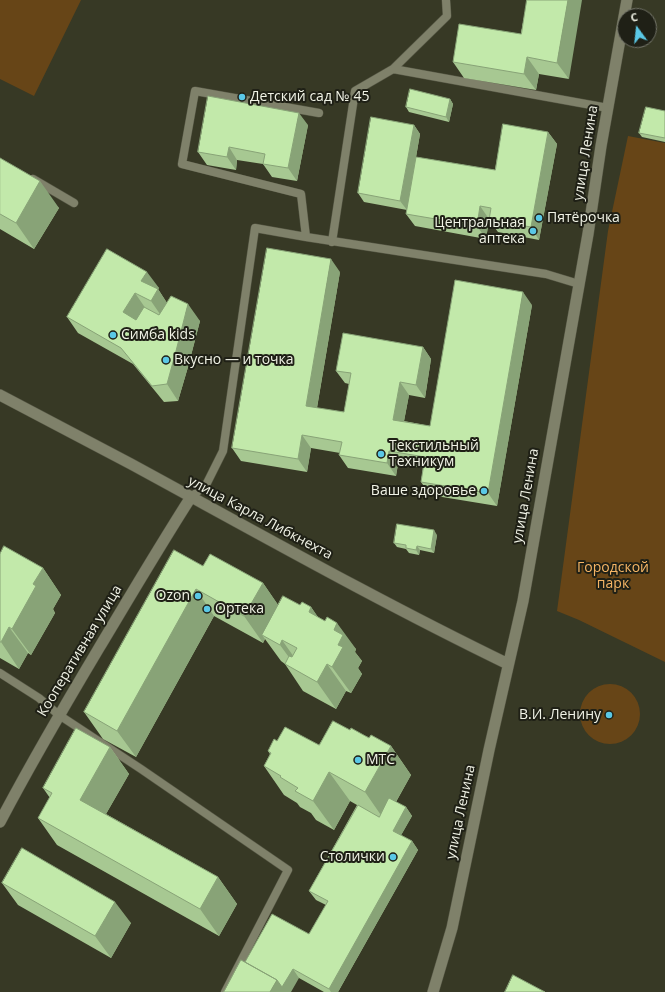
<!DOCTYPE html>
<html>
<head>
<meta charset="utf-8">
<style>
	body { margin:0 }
	#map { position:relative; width:665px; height:992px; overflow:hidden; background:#373925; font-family:"Open Sans",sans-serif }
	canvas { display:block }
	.north { position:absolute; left:617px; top:8px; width:40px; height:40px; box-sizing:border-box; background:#1f2016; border:1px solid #737469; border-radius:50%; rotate:345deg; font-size:11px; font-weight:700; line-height:16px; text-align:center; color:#f1f3e6 }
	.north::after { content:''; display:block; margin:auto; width:14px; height:18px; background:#5ac8e6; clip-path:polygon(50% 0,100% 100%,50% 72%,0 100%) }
</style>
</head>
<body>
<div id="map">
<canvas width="665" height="992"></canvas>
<div class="north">С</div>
</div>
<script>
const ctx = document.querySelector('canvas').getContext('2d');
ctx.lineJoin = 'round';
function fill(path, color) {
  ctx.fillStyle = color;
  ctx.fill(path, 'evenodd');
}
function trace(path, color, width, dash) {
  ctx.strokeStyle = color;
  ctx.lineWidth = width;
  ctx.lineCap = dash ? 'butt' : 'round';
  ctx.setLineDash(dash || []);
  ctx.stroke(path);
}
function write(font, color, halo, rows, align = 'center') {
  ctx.font = font + ' "Open Sans",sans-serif';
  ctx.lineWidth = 4;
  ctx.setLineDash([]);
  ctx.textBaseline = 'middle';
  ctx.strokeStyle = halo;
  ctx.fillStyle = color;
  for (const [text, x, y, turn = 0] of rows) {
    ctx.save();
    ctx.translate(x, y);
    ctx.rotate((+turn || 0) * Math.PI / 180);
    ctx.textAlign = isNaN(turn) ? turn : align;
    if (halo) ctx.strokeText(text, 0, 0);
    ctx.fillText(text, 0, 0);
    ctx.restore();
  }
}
fill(new Path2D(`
	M0 0H81L34 96 0 79Z
	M628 136 665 143V662L579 620 557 611 608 231Z
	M580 714a30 30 0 1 1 60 0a30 30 0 1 1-60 0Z`), '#674517');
const service = new Path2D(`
	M446 0 447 16 393 69 608 108
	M33 179 74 203
	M306 237 301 194 182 164 195 91 319 113
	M332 242 355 91 393 69
	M191 497 206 485 223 451 255 228 306 237 546 274 579 284
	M0 673 39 698 59 715 141 769 288 870 225 992`);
const minor = new Path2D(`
	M0 822C31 763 65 705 99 648 129 598 159 547 191 497`);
const secondary = new Path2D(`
	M0 395C44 418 88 441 131 464 256 532 380 602 508 664
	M433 992 452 928 489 750 523 601 588 234 601 146 627 0`);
trace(service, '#565745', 9);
trace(minor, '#565745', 12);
trace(secondary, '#565745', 12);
trace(service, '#7f816a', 8);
trace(minor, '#7f816a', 11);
trace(secondary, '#7f816a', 11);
fill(new Path2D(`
	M527 0 569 79 539 74 536 90 464 78 453 62 521 34Z
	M450 99 453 104 449 122 409 112 406 107Z
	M665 111V142L642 137 639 133Z
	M308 125 297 181 272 177 263 164 237 160 236 170 207 165 198 152Z
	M414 125 420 134 416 157 495 170 548 132 557 144 539 240 498 232 489 220 486 239 415 226 406 214 407 210 364 202 358 193Z
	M0 158 59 208 34 249 0 229Z
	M107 249 159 288 158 289 167 303 200 321 188 367 178 401 164 402 133 364 78 333 67 317Z
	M340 272 317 408 344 412 349 384 345 383 336 371 423 347 431 359 425 398 409 395 404 421 430 426 532 305 497 506 430 495 421 482 423 468 398 464 396 476 348 468 339 455 340 453 311 448 307 472 241 461 232 448Z
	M437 535 434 553 420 550 419 555 409 553 406 549 397 547 394 543Z
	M0 554 43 568 61 595 53 609 55 613 31 655 28 653 19 669 0 658Z
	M203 566 263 583 278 605H300L311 607 317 616 356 649 355 652 362 661 358 668 362 674 351 693 346 691 336 709 303 691 285 664 281 661 265 639 263 643 214 616 136 757 103 739 84 712Z
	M350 730 391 746 411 775 396 802 406 807 412 816 401 835 412 841 418 850 338 992H324L299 978 245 962 309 934 326 905 316 900 309 891 357 805 350 801 334 830 316 820 311 813 300 807 297 803 284 795 264 766 270 754 268 751 277 741 319 745Z
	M110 747 129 774 106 814 218 877 237 904 219 936 57 845 38 818 50 798 43 788Z
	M2 883 131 923 111 958 18 905Z`), '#a7c892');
fill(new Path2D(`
	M568 0H582L569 79 557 63Z
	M527 57 539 74 536 90 524 74Z
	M450 99 453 104 449 122 446 117Z
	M299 113 308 125 297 181 288 168Z
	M414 125 420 134 407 210 400 201Z
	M548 132 557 144 539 240 531 227Z
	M229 147 237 160 236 170 227 157Z
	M40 181 59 208 34 249 16 223Z
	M480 206 489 219 486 239 477 226Z
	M331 259 340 272 315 419 306 406Z
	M147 272 159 288 152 297 141 281Z
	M158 289 169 306 162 317 151 301Z
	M523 292 532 305 497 506 488 493Z
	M135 293 146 309 135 328 123 312Z
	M188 304 200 321 188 367 178 401 167 384Z
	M423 347 431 359 425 398 416 385Z
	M400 382 409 395 402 432 393 420Z
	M302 435 311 448 307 472 298 459Z
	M389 451 398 464 396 476 387 463Z
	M434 530 437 535 434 553 431 549Z
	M417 546 420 550 419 555 416 550Z
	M43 568 61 595 53 609 55 613 31 655 12 629 33 584Z
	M263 583 281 609 262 635 265 639 263 643 244 616Z
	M196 589 214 616 136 757 117 731Z
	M311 607 330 634 309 612Z
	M337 623 356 649 355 652 362 661 358 668 362 674 351 693 332 667 338 645 334 630Z
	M9 627 28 653 19 669 1 642Z
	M282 640 301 667 299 671 280 645Z
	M327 664 346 691 336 709 317 682Z
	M391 746 411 775 385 821 365 792Z
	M110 747 129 774 99 826 80 800Z
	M329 772 350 801 334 830 313 801Z
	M406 807 412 816 399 839 393 831Z
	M412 841 418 850 338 992H331L329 989Z
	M218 877 237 904 219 936 200 909Z
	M115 902 131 923 111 958 95 936Z
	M293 969 299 978 291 992H270L277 980Z`), '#88a377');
const building = new Path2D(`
	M527 0H568L557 63 527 57 524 74 453 62 459 24 521 34Z
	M410 89 450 99 446 117 406 107Z
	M208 96 299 113 288 168 263 164 265 154 229 147 227 157 198 152Z
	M646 107 665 111V138L639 133Z
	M371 117 414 125 400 201 358 193Z
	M503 124 548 132 531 227 489 220 491 208 480 206 477 226 406 214 416 157 495 170Z
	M0 158 40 181 16 223 0 214Z
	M267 248 331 259 306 406 344 412 351 373 336 371 343 333 423 347 416 385 400 382 393 420 430 426 455 280 523 292 488 493 421 482 425 457 389 451 387 463 339 455 342 442 302 435 298 459 232 448Z
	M107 249 147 272 141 281 158 289 151 301 135 293 123 312 136 320 144 307 159 315 171 296 188 304 176 351 167 384 152 386 121 348 67 317Z
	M397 524 434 530 431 549 417 546 416 550 406 548V545L394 543Z
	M4 546 43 568 33 584 36 586 12 629 9 627 1 642H0V554Z
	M174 550 203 566 210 554 263 583 244 616 196 589 117 731 84 712Z
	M283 596 300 605 302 602 311 607 309 612 325 621 327 617 337 623 334 630 343 635 338 645 343 647 332 667 327 664 317 682 285 664 289 656 292 657 297 648 282 640 280 645 262 635Z
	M333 721 350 730 351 728 369 738 371 735 391 746 365 792 329 772 313 801 295 791 298 788 280 777 281 776 264 766 271 753 268 751 274 739 277 741 285 727 319 745Z
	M76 728 110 747 80 800 218 877 200 909 38 818 52 793 43 788Z
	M389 798 406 807 393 831 412 841 329 989 293 969 282 987 277 980 245 962 272 914 309 934 328 901 309 891 358 805 379 817Z
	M22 848 115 902 95 936 2 883Z
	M241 960 277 980 270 992H224Z
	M513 975 545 992H505Z`);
fill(building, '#c2e9aa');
trace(building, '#88a377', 1);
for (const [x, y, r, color] of [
	[242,97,4,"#5ac8e6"],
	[539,218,4,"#5ac8e6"],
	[533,231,4,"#5ac8e6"],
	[113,335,4,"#5ac8e6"],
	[166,360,4,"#5ac8e6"],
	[381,454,4,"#5ac8e6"],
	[484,491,4,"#5ac8e6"],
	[198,596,4,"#5ac8e6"],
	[207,609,4,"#5ac8e6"],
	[609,715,4,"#5ac8e6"],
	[358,760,4,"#5ac8e6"],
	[393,857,4,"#5ac8e6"]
]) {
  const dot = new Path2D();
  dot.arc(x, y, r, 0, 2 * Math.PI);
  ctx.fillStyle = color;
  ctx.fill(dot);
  trace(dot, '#1f2016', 1.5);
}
write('14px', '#f1f3e6', '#1f2016', [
	["Детский сад № 45",250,97],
	["Пятёрочка",547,218],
	["Центральная",525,223,"right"],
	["аптека",525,239,"right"],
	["Симба kids",121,335],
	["Вкусно — и точка",174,360],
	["Текстильный",389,446],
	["Техникум",389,462],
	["Ваше здоровье",476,491,"right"],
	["Ozon",190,596,"right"],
	["Ортека",215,609],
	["В.И. Ленину",601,715,"right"],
	["МТС",366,760],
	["Столички",385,857,"right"]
], 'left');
write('14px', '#f1f3e6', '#1f2016', [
	["улица Ленина",586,153,-81],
	["улица Ленина",526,496,-80],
	["улица Карла Либкнехта",260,518,28],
	["Кооперативная улица",80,651,-59],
	["улица Ленина",461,812,-78]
]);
write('14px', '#f6b565', '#1f2016', [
	["Городской",613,568],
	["парк",613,584]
]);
</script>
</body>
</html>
